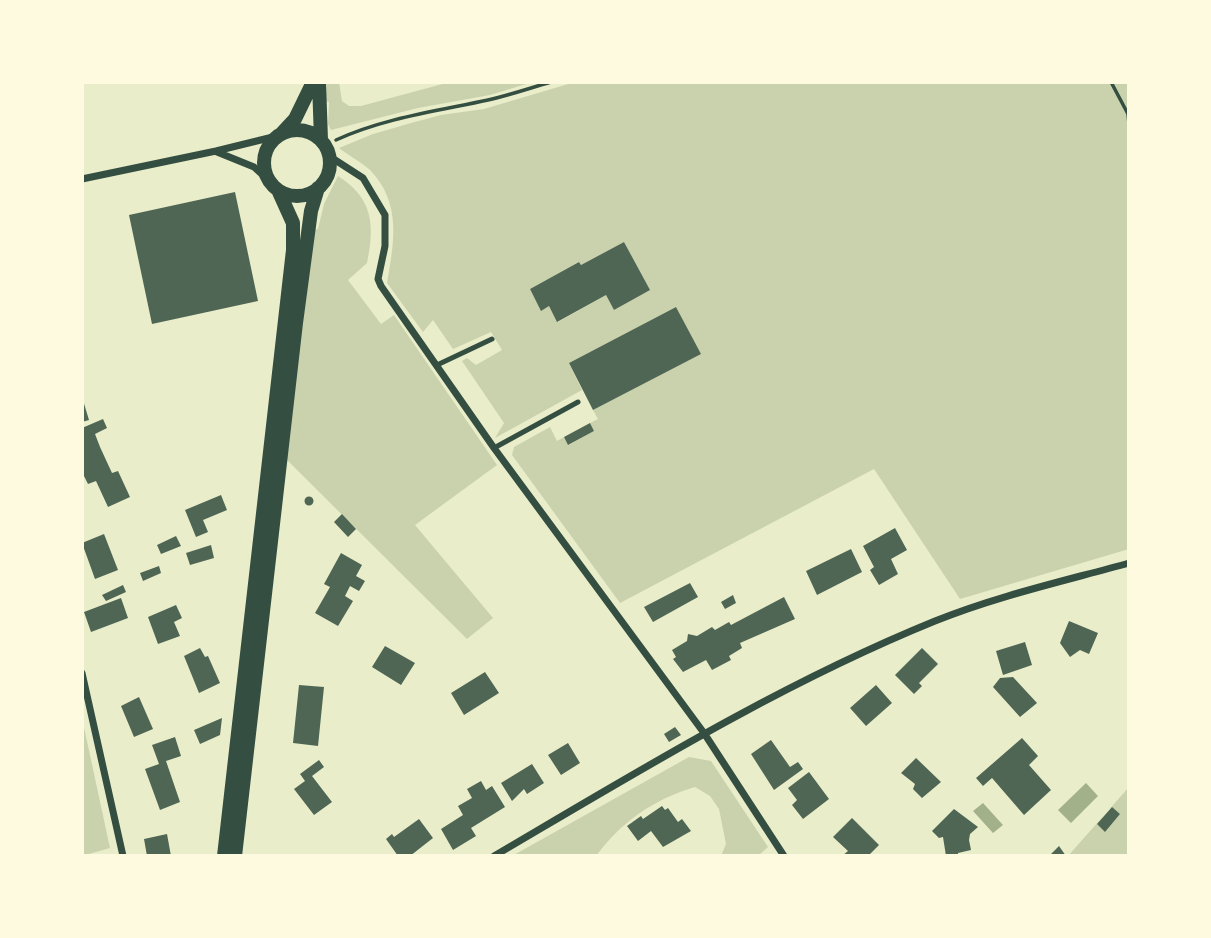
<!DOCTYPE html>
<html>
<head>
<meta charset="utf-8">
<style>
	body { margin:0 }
	#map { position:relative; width:1211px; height:938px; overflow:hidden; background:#e9edc9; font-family:Mulish,sans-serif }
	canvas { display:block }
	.frame { position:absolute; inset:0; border:84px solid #fefae0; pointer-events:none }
</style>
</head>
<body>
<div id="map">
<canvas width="1211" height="938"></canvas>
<div class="frame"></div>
</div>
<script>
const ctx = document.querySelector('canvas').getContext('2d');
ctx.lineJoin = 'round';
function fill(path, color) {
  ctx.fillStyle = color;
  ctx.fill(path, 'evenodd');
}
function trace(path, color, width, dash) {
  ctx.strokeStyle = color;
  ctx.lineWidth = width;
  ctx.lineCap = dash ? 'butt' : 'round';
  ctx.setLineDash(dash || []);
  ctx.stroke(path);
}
fill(new Path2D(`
	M327 82H339L342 101 349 106H361L450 82H533L490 95 418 108 331 130 328 124 329 102 325 101Z
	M575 82H1129V549L960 599 874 469 620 603 512 455 514 447 550 427 557 441 564 437 569 445 594 431 590 423 598 419 593 410 700 354 676 307 569 363 582 390 495 438 504 423 462 361 467 358 476 365 502 350 491 332 453 349 433 320 423 332 387 283C394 243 402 203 370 170 361 162 348 155 339 148L373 134 411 123 441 115 484 109ZM624 242 649 290 614 310 606 295 558 322 549 306 541 310 530 289 579 262 581 265Z
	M338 176C373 198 375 225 367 263L348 280 381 324 394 315 497 465 415 525 493 618 467 639 286 459 314 230 318 229 324 204Z
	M82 718 110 848 82 856Z
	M689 757 711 761 768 847 758 856H721L726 844 719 809 710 796 695 787C654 799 621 822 596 856H512Z
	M1129 787V856H1068ZM1111 807 1120 814 1105 831 1097 824Z`), '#cad2ad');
fill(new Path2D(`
	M1086 783 1098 796 1071 823 1058 810Z
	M983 803 1003 825 993 833 973 811Z`), '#a3b18a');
fill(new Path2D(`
	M235 192 258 301 152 324 129 215Z
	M624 242 650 290 614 310 606 295 557 322 549 306 541 311 530 289 579 262 581 265Z
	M676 307 701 354 593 410 569 363Z
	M82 397 89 420 82 422Z
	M103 419 107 428 95 434 100 447 112 473 118 471 130 497 108 507 96 481 88 484 82 472V428Z
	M590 423 594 431 568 445 564 437Z
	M221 495 227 510 203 520 208 532 196 537 185 510Z
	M304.5 501a4.5 4.5 0 1 1 9 0a4.5 4.5 0 1 1-9 0Z
	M342 514 356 529 348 537 334 522Z
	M895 528 907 550 891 559 898 574 879 585 870 570 874 567 863 546Z
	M104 534 118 570 95 579 82 543Z
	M176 536 181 546 161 554 157 545Z
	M211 545 214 558 190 565 186 553Z
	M851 549 862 572 817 595 806 571Z
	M341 553 362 565 356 576 365 581 359 591 350 586 345 596 353 601 338 626 315 613 330 587 324 584Z
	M159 566 161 573 143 581 140 573Z
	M690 583 698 597 653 622 644 607Z
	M123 585 126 592 106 601 102 595Z
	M733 595 736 603 725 609 721 602Z
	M784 597 795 619 740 643 742 648 729 656 731 660 712 670 706 660 683 672 673 659 676 657 672 650 687 641 688 634 697 636 712 627 715 630 729 622 731 625Z
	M121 598 128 618 91 632 84 612Z
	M176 605 182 618 174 622 180 636 158 644 148 617Z
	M1069 621 1098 633 1089 654 1080 650 1070 657 1060 643Z
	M1025 642 1032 665 1003 675 996 651Z
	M385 646 415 663 401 685 372 667Z
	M200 648 205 657 208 656 220 683 199 693 184 656Z
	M922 648 938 664 919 683 922 686 914 694 895 675Z
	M485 672 499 693 464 715 451 693Z
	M1013 677 1037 703 1020 717 993 687 1000 678Z
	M299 685 324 687 318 746 293 743Z
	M876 685 892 703 866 726 850 708Z
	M139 697 153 729 134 737 121 706Z
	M222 718 220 735 200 744 194 730Z
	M675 727 681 735 669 742 664 734Z
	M175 737 181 756 166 761 180 802 160 810 145 769 159 764 152 745Z
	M1022 738 1038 756 1029 765 1051 790 1024 815 992 778 983 786 976 778Z
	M771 740 790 767 798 762 803 769 774 790 751 754Z
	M568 743 580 763 561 775 548 755Z
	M916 758 941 782 922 798 913 789 915 784 901 773Z
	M319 760 324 767 312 776 332 802 314 815 294 789 305 781 300 774Z
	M532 764 544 783 527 794 524 789 512 801 501 783Z
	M809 772 829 799 803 819 792 805 797 800 788 788Z
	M481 781 486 790 492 786 505 807 471 828 476 836 453 850 441 829 463 815 458 806 472 798 467 789Z
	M662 806 665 810 668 808 678 822 682 819 691 831 663 847 651 831 638 841 627 826 641 816 643 819Z
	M1112 807 1120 814 1105 832 1097 824Z
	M954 809 978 827 970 834 969 840 971 850 958 853V856H946L943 837 939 838 932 831Z
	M852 818 879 845 868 856H842L848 851 833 837Z
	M419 819 433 838 410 856H398L386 839 392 834 394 837Z
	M167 834 171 856H147L144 839Z
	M1059 846 1066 856H1049Z`), '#4f6655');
trace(new Path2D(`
	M1111 82 1128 114 1129 124
	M336 140C384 118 437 111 488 100 510 95 530 88 551 82`), '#344e41', 3.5);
trace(new Path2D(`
	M437 365 492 339
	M494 448 578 402`), '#344e41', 5);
trace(new Path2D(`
	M217 152 254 167 267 179
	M329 156 363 178 385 215V246L378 279 381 286 494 448 704 733 784 856
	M82 179 216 151 277 136
	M82 673 123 856
	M494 856C637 772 780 684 935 621 997 596 1064 581 1129 563`), '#344e41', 7);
trace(new Path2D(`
	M319 82 321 140
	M264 163a33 33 0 1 1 66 0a33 33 0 1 1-66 0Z
	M282 133 295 119 313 82
	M224 856 293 250V223L279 192
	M235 856 296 323 311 211 318 188`), '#344e41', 14);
</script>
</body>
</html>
